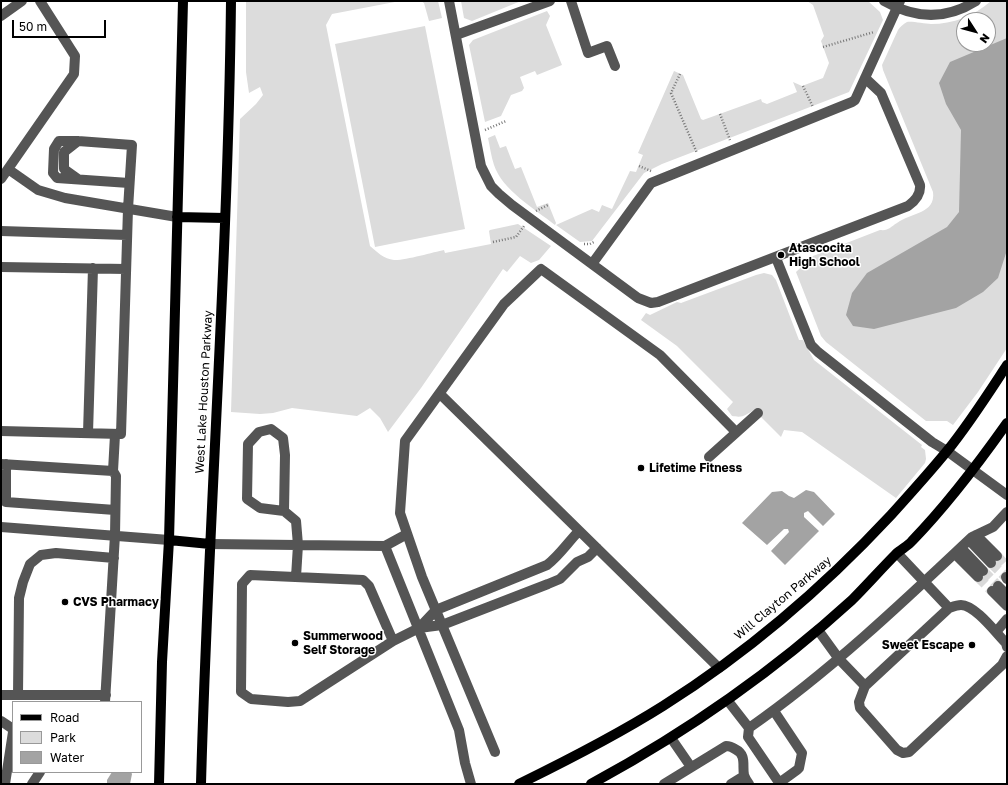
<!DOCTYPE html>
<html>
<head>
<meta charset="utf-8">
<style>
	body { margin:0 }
	#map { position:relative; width:1008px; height:785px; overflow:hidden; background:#fff; font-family:"Golos Text",sans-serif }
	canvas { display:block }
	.frame { position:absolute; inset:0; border:2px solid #000; pointer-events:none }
	.legend { position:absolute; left:12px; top:701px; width:130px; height:72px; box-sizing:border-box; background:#fff; border:1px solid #999; margin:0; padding:5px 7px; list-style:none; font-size:12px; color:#000 }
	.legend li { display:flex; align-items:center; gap:8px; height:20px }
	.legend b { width:20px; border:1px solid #999 }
	.north { position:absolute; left:956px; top:12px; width:40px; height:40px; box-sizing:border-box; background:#fff; border:1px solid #999; border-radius:50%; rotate:126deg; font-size:11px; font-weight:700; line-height:16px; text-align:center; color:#000 }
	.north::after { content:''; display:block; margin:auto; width:14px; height:18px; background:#000; clip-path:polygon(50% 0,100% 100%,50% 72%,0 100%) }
	.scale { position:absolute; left:12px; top:20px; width:94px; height:18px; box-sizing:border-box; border:2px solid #000; border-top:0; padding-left:5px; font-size:12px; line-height:14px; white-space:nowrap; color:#000; -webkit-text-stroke:3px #fff; paint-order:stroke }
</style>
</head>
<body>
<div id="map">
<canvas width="1008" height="785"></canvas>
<div class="frame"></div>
<ul class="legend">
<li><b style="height:5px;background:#000"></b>Road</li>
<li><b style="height:11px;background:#dcdcdc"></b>Park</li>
<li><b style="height:11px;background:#a3a3a3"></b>Water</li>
</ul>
<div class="north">N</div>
<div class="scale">50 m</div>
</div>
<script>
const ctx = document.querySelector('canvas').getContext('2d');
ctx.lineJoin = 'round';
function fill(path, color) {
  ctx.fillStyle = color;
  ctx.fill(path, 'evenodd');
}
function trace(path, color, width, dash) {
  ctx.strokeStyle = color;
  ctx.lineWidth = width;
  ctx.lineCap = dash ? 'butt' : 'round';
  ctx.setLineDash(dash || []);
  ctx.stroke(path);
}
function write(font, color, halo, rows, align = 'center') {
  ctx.font = font + ' "Golos Text",sans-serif';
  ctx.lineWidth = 3;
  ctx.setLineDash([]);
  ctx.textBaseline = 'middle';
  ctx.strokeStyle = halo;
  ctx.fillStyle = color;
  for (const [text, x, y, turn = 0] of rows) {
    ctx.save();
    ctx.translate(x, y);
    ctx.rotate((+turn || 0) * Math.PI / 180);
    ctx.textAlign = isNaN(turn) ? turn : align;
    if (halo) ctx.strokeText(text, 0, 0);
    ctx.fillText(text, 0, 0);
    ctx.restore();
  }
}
fill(new Path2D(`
	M246 1H400L332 14 326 25 370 246C377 252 384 259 394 260 403 261 434 252 444 250L445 253 491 244 489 231 490 230 518 224 551 246 539 260 531 263 520 256 507 272 503 269 421 388 388 432 380 418 370 408 357 416 292 408 273 413 260 414 231 412 240 119 256 104 263 95 260 87 249 93 246 72Z
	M421 1H438L442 18 429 21 424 3Z
	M461 1H521L472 21 464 18Z
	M807 1H868L880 12 883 20 849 92 662 164 644 173 592 241 580 242 556 225 592 209 599 212 602 205 612 209 630 171 636 172 643 155 638 153 674 71 683 75 701 119 703 120 761 99 762 102 767 104 797 92 793 82 802 86 823 78 829 63 821 41 824 36 813 5Z
	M991 1H1007V348L978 392 953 425 947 421H926L826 342 821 336 796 272 813 256 880 230C889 231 890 227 897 223 910 213 936 214 933 192L883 70 882 65 898 30C900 27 903 24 907 22 912 21 925 24 931 24 953 24 974 16 991 1ZM964 20H988V44H964Z
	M547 11 550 16 546 25 562 65 537 75 535 71 520 77 524 88 522 91 511 95 501 116 485 122 469 45 473 40Z
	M425 26 465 229 375 247 335 44Z
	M495 135 500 148 506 146 515 169 521 167 537 207 548 203 556 223 555 225C535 209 502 190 494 165 491 156 490 147 488 138Z
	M764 273 772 275 776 280 799 340H803L814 360 922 445 921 447 925 450 926 459 925 463 896 498 802 432 784 430 781 437 754 410C745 415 744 418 732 416L727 409 733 402 677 346 641 320 646 313 650 315 677 302 681 303 756 275Z`), '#dcdcdc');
fill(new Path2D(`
	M1007 38V250L998 278 983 292 956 308 874 329 853 326 846 315 852 293 867 273 947 227 959 212 961 130 946 104 939 83 950 62Z
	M806 490 814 492 835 514 823 526 808 511 804 513V517L819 531 785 565 771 551 789 532 788 529H784L767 545 742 523 772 492 782 491 789 496 794 498Z
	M112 772H131L132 774 130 784H107V780Z`), '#a3a3a3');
trace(new Path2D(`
	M997 556 1007 567
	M991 563 1006 577
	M983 571 998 586
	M978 577 992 591`), '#d9d9d9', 10, [10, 5]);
trace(new Path2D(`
	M823 47 874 32
	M680 74 671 93 697 153
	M803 86 813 107
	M720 114 730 140
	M485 130 506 121
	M639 166 651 171
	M536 211 548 205
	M493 242 516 237 524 226
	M584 244H590L594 242`), '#777', 2.5, [1, 2]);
trace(new Path2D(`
	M449 1 481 166 491 186 499 194 512 205 638 298 651 303 658 302 908 206C915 201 921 195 920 185L881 93 865 78
	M571 1 588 53 607 46 615 66
	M884 1C915 19 946 20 976 1
	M1 16 22 1
	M456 35 550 1
	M8 169 38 190 65 198 177 217
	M1 179 74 74 75 56 40 1
	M78 179 64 169V152L78 141
	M1 231 127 235
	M776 258 811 345 818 352 932 442 947 451 1007 495
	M592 264 651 183 852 102 855 100 900 1
	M1 267 126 269
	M440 394 719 668
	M1 431 121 434 128 209 132 145 78 141H59L54 149 53 173 57 178 129 183
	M88 433 93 268
	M709 457 758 413
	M1 464 113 471 116 476 115 535 105 702
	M6 464V502L115 510
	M113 471 115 435
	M284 511 285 455 283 438 271 429 259 432 248 444 247 499 260 508 284 511 296 521 298 545 296 577
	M1 527 169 540
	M976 535 997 556
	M969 540 991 563
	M210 544 385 546 407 534
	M385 546 459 730 465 763 471 784
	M961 548 983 571
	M897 553 949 608C952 607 957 605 961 605 975 605 996 633 1006 643L1007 647
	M955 554 978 577
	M1006 577 1007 579
	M998 586 1007 595
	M992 591 1007 606
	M419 628 436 610 547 565C560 555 568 542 579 531
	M818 630 839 659 865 686 859 702 860 708 897 750 903 753 909 752 1002 665 1007 656
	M996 632 1007 619
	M393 641 369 586 363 580 250 575 242 584 241 692 251 699 288 702 300 701 393 641 419 628 442 625 548 584 560 579 577 562 588 557 597 548
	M865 686 949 608
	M1 695H106
	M18 695 19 598 23 582 30 564 41 555 56 553 114 558
	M728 701 749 728
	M774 711 802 753 799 768 797 770 779 783
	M1 721 13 729
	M671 738 691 767
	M495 752 422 577 400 513 405 441 504 304 541 269 660 355 736 432
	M5 784 13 732
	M32 784 40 772
	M664 784 726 746C730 746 732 747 735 749 747 755 742 765 744 775 745 778 747 781 749 784
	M731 784 744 776
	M780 784 748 737 749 728C829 672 900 605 972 537L993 527 1007 512`), '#555', 10);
trace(new Path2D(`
	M177 217 225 218
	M169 540 210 544
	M159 784 162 662 169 540 183 1
	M201 784C208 523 228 262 231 1
	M519 784C568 760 617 735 663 706 747 653 823 588 891 515 910 494 929 473 947 451 969 424 988 394 1007 365
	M591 784C685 733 773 672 852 600 867 585 881 569 896 554 901 549 908 546 912 541 947 505 978 464 1007 423`), '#000', 10);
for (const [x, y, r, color] of [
	[781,255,4,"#000"],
	[641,468,4,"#000"],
	[65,602,4,"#000"],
	[295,643,4,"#000"],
	[972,645,4,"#000"]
]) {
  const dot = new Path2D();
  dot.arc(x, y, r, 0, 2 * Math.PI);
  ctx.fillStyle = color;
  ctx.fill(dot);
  trace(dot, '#fff', 1.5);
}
write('bold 12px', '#000', '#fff', [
	["Atascocita",789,248],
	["High School",789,262],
	["Lifetime Fitness",649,468],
	["CVS Pharmacy",73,602],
	["Summerwood",303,636],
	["Self Storage",303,650],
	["Sweet Escape",964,645,"right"]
], 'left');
write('12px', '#000', '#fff', [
	["West Lake Houston Parkway",204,392,-87],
	["Will Clayton Parkway",783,598,-40]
]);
</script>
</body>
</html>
